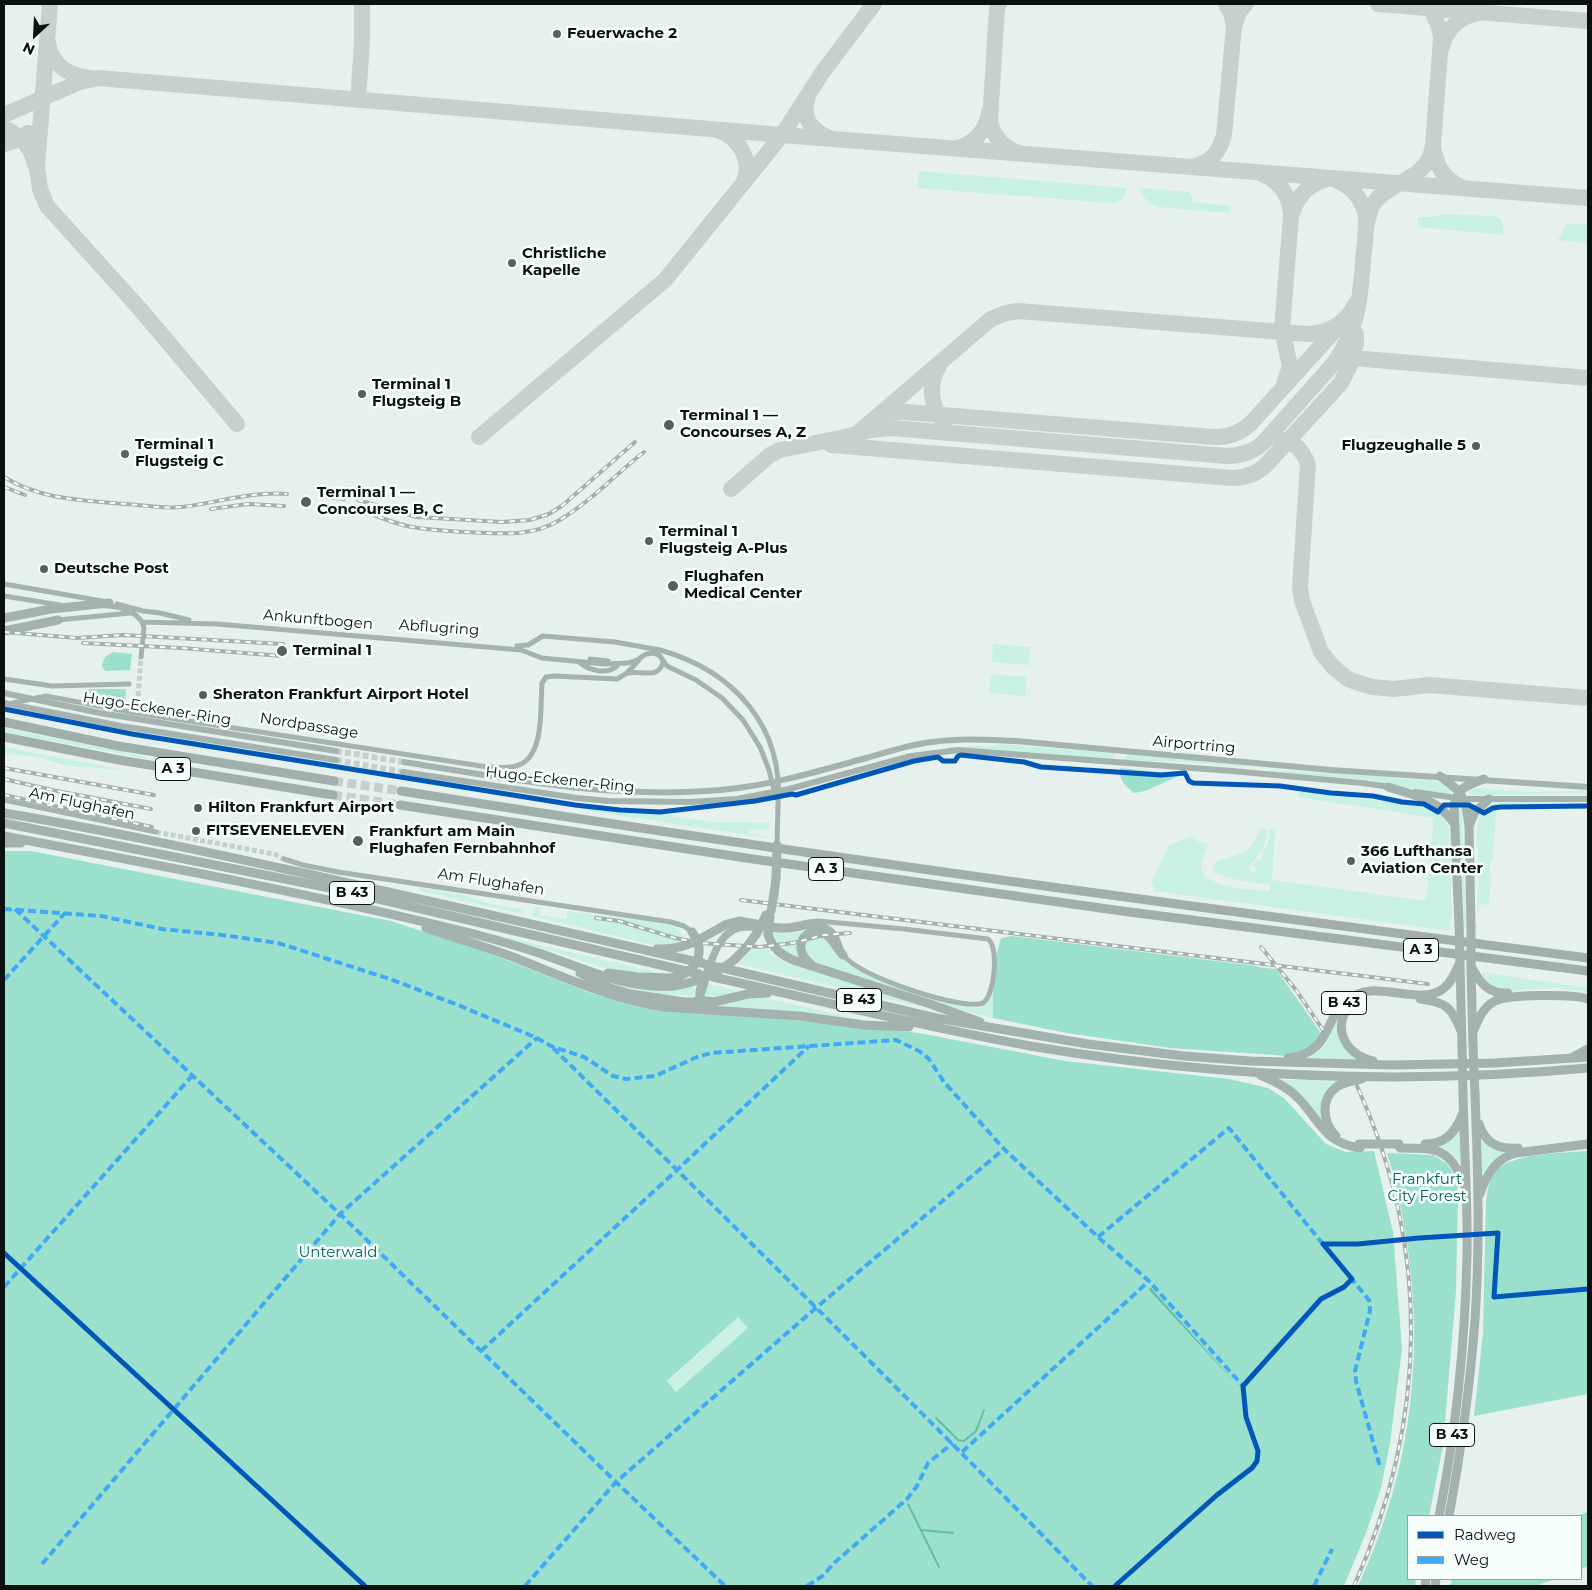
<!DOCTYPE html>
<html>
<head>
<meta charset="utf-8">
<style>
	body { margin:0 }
	#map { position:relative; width:1592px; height:1590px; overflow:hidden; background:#e6f0ed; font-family:Montserrat,sans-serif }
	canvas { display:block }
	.frame { position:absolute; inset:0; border:5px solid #0b110f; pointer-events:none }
	.legend { position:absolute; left:1407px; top:1515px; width:175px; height:65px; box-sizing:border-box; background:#f7fffc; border:1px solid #99a09d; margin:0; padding:6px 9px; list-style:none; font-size:15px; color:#0b110f }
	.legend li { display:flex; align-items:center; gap:10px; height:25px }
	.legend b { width:25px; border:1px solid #99a09d }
	.north { position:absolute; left:10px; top:10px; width:50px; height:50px; -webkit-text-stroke:4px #f7fffc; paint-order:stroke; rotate:205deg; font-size:14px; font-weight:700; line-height:20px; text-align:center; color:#0b110f }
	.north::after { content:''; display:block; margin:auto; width:18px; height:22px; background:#0b110f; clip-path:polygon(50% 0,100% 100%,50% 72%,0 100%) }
</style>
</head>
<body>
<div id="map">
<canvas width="1592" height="1590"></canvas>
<div class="frame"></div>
<ul class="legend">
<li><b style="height:6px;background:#0057b8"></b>Radweg</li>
<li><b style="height:6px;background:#3fa9f5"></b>Weg</li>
</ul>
<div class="north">N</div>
</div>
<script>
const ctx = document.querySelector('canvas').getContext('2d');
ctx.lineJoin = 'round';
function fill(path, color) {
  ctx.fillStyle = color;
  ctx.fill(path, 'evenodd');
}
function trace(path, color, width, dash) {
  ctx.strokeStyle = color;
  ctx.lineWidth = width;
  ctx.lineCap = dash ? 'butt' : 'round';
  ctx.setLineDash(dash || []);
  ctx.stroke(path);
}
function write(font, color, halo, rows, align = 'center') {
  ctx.font = font + ' Montserrat,sans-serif';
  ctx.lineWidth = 5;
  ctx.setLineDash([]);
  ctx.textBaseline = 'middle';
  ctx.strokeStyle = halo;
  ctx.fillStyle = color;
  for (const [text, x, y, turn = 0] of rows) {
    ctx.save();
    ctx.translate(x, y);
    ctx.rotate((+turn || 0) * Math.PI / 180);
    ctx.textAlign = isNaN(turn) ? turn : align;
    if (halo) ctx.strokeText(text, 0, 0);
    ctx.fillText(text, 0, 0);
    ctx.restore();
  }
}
fill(new Path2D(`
	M919 171 1126 188C1126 197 1121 202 1112 203L917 188Z
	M1140 188 1190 192V196L1193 197V202L1231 206 1230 213 1158 207C1149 204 1143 198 1140 188Z
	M1445 214 1493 216 1502 220 1504 235 1417 227 1418 217H1432Z
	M1565 223 1588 225V243L1558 240 1565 227Z
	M993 644 1030 647 1029 665 992 662Z
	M991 674 1027 677 1025 696 989 693Z
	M4 706 80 722 329 762 328 764 78 723 12 709Z
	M4 728 142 756 148 759 14 734 4 731Z
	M999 744 1116 753 1112 760 967 748V746H994Z
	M4 747 125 770 68 766 40 758 4 753Z
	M1127 754 1247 764V767L1184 762 1123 760Z
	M1270 770 1349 774 1436 781 1445 784 1453 790 1449 795H1446L1370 780 1270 772Z
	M1476 788 1530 792 1588 791V793L1474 796 1470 795 1469 790Z
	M1299 791 1414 805 1428 808 1437 814 1441 813 1445 819 1449 830 1452 917H1450V931L1153 891 1154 885 1151 884 1168 846 1190 836 1199 842 1208 844C1206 852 1201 859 1201 866 1203 889 1253 889 1270 891V885L1227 878 1214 872 1213 869 1216 862C1237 855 1255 852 1260 828L1267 829C1268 849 1257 853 1249 869L1252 873H1254L1257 870 1256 867 1252 866 1258 859 1260 860 1264 853 1262 852 1268 843 1269 829 1275 830 1272 880 1426 901 1434 818 1298 797Z
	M1499 802 1588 803V805H1499L1482 810 1489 805Z
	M566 805C600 810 638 818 673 811L672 817C690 818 706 822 723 823L724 822 770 823 769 830 747 829 749 833 769 837V838L596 812Z
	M1457 808H1462L1466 926H1463L1461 861Z
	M1496 810 1493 861 1490 863V875L1491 876 1489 905 1479 904 1477 916C1477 900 1479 885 1479 869 1478 850 1474 832 1480 814H1488Z
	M420 888 464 895 487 903 524 910 517 913 421 891Z
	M536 907H540L539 915 566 919 567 911 677 925 685 941 669 947 653 945 533 916 531 915Z
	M805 931 798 945 800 960 779 950 772 933 788 934Z
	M484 932 660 973C623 978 589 962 555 952 532 945 508 940 484 932Z
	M817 933C830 939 835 955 847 962 852 966 858 970 864 972 883 981 965 1011 982 1006 989 1004 991 998 993 992V1018L943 1005 814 962C804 954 804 948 807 936Z
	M751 950H769L772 955 792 965 828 975 922 1007 738 964Z
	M1482 972 1588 988V992L1556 988 1506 991 1488 985Z
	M604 981C635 985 666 993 697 986L693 996 655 994 618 986Z
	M708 984 743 992 704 1000Z
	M750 997 766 998 874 1023 721 1008 722 1006 740 999Z
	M1341 1011 1340 1020 1350 1054 1357 1059 1307 1058 1317 1050Z
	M1281 1080 1341 1081 1333 1087 1322 1122C1310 1105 1299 1091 1281 1080Z
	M1460 1128 1461 1164 1452 1153 1439 1146Z
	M1482 1139 1494 1149 1507 1152 1482 1180Z
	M738 1317 748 1328 677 1392 667 1382Z`), '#c8f1e4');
fill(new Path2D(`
	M113 652 132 654 130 670 106 671 103 669 102 665 105 657Z
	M84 689H126L125 705 83 691Z
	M1120 768 1169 773 1179 776 1145 791 1134 793C1125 786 1119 780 1120 768Z
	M4 851H31L391 921 489 953 591 993 632 1005 662 1011 741 1015 919 1033 1065 1061 1229 1079 1268 1088 1284 1098 1326 1144 1346 1152 1374 1151 1393 1232 1402 1349 1390 1443 1381 1488 1366 1533 1344 1586H4ZM738 1317 748 1328 676 1392 667 1381Z
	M1012 936 1257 966V967L1276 969 1321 1033 1310 1048 1286 1056 1275 1055 1170 1048 1067 1033 993 1018C993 992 993 963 1001 938Z
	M1588 1151V1394L1474 1416 1483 1333 1486 1203C1487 1191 1489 1179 1497 1170 1512 1153 1565 1153 1588 1151Z
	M1387 1153 1433 1155 1446 1163 1457 1178 1458 1197 1456 1291 1443 1446 1429 1516H1408V1579H1416L1415 1586H1358C1423 1448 1430 1299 1387 1153Z
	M1588 1512V1566L1581 1569V1516H1576Z
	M1452 1579H1555L1535 1586H1450Z`), '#9be0cd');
fill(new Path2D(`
	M1150 1288H1151L1240 1388 1149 1290Z`), '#63bea8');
trace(new Path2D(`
	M936 1418 958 1440 964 1441 976 1431 984 1410
	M908 1504 939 1567
	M921 1530 953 1533`), '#63bea8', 2);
trace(new Path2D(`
	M50 4 37 168 40 189 47 206 140 309 237 424
	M999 4 997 8 990 121C993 136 1002 146 1016 152
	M1378 4 1588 21
	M1234 26 1239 12 1246 4
	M48 43C52 66 70 76 91 78
	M1442 47C1446 29 1460 16 1478 13
	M808 96C801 118 810 129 829 138
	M358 100 362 41V4
	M4 115 80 82 98 78 782 135 1588 198
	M4 128C20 135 31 147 35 164
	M717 130C738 136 753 160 744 181
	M4 144 18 140 28 133
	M1433 146C1436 165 1443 179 1461 187
	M957 148C974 144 986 131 989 113
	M1193 167C1211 162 1219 153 1224 135L1234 26 1232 16 1226 4
	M1262 174C1281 182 1290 196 1291 216L1282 329 1290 366 1284 384
	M1291 216C1297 197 1307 184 1328 179
	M1367 223 1371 207 1378 198 1384 193 1417 173 1425 165 1430 157 1433 146 1441 38 1439 27 1429 4
	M1341 357 1588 378
	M939 366C928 384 930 406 944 422
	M879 416 891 412H905L1213 437C1229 438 1241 433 1252 422L1337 328
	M860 431 991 319 1006 313 1018 311 1308 334C1330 333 1347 322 1356 303
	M479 437 665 280 782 135 822 73 874 4
	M1278 439C1294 441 1303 450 1308 465L1300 587 1302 601 1321 652 1333 667 1348 679 1356 682 1372 687 1394 689 1429 685 1588 698
	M831 445 1232 478C1245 478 1255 475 1265 466L1341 383 1350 365 1356 345V334
	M731 489 770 455 780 450 845 437 871 430 891 428 1227 456C1240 456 1252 452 1262 444L1334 363C1358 330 1360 300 1363 262 1364 247 1367 231 1366 215 1361 198 1353 187 1336 180`), '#c6d0cc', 16);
trace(new Path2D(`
	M140 703 138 697 141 657
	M156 832 274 854 284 859`), '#c5cfcc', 5, [5, 2.5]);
trace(new Path2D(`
	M336 751 404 762
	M336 760 403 772`), '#c5cfcc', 6, [6, 3]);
trace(new Path2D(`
	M334 781 401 791
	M333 795 400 805`), '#c5cfcc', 9, [9, 4.5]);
trace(new Path2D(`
	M4 584 102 601
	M4 596 60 605
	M117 604 143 611 160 613 189 620
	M106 606C119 606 135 611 142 622L217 624 521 650 542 658 604 664 628 663 637 660 646 654 655 653 660 656 667 666 696 680 722 698 743 720 760 747
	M58 620 130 613
	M517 646 528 645 543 636 615 642 660 650
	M141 657 144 628 142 622
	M590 659 608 661
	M579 662C590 671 608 676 619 664
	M627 673C640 670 659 680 663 662
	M4 679 52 686 129 684
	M13 703 46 696 130 712 481 766C492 767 505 769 516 766 545 759 540 708 542 683L546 677 554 676 617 679 627 673 639 660
	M140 703 145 709 152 713
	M4 800 156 832
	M777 845 778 806
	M284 859 303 865 338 872 671 922 684 926 692 932
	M818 921 904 929 988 939C999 946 995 996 983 1003 979 1005 973 1004 968 1004 939 1001 869 979 847 959 838 951 841 935 828 928 815 921 800 930 787 930 773 931 759 928 745 928 714 930 710 976 701 998L699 1000C695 992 702 979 706 971 717 944 722 923 757 924 766 924 775 926 784 926 795 926 806 921 818 921Z`), '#a5b3ae', 5);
trace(new Path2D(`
	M4 693 100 713 336 751
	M4 703 121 726 336 760
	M404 762C514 780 626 802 738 788 783 782 826 769 870 757 890 751 912 744 933 742 960 738 988 740 1016 741L1331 770 1588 787
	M403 772 577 798 608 801 690 802 737 799 789 789 911 756 958 750 1232 771 1362 783 1391 787
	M1415 792 1464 799H1588`), '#a5b3ae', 6);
trace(new Path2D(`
	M4 631 58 620
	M1440 776 1459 791 1466 805 1469 826 1471 927
	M1388 787C1416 796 1436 798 1454 823
	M4 813C106 830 207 852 308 874 439 903 571 933 702 963
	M4 823 340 890 699 974
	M1469 826 1475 812 1489 799
	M4 836C158 865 313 894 466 932 491 938 517 946 542 954 584 969 626 989 673 986
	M4 843H21
	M774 894 776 878
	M1459 925 1454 806C1457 787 1468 785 1484 779
	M426 928C457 939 488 947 518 959 566 978 612 999 664 1007L799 1016 864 1025 909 1027
	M768 934C772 948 780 954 793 960L930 1004 980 1022
	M657 949C688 950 701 938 727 924L739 921 756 924
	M734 960 746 948 757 933
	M812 965C789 949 806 923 825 934 833 938 836 948 843 955
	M1460 965 1462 1046
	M1471 966C1480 983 1488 994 1508 993
	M718 967 936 1018 1088 1044 1184 1056 1250 1061 1393 1065 1495 1063 1588 1057
	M1471 969 1473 1045
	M580 973 610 988 631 994 684 1002H694L699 1000 714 1002 748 994 768 993
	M608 973 637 977 671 978
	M713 977C818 1000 923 1027 1030 1046 1213 1077 1403 1085 1588 1068
	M1420 999C1447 1002 1452 1008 1462 1033
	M1356 1000C1329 1021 1342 1054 1373 1061
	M1473 1032C1478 1020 1483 1007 1495 1001 1508 994 1574 994 1588 999
	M1573 1057 1588 1049
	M1288 1058C1337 1053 1321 1008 1358 994 1383 983 1423 1006 1444 988 1452 982 1456 971 1460 962
	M1260 1075C1275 1081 1289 1088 1299 1099 1321 1122 1324 1143 1360 1148
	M1479 1124C1485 1143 1499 1150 1518 1148
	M1336 1136C1322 1122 1320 1098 1338 1086 1345 1082 1354 1081 1362 1079
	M1425 1144C1445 1144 1455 1133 1462 1115
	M1400 1148C1436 1148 1451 1148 1464 1185
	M1480 1194C1486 1175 1496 1158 1516 1153L1588 1144
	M1439 1516C1456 1431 1465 1343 1467 1256 1468 1202 1464 1148 1463 1093
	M1449 1516C1461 1451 1470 1386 1475 1320 1480 1245 1478 1170 1475 1095
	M1425 1586 1426 1579
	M1435 1586 1436 1579`), '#a3b2ae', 9);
trace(new Path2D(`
	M4 722 118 746 334 781
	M4 737 119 760 333 795
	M401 791C796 854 1192 907 1588 958
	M400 805 746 858 1122 911 1588 971`), '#a1afac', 9);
const rail = new Path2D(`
	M4 477C41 500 83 500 125 504 143 505 163 509 182 507 217 503 251 491 287 494
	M4 487 25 495
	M327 497 344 499
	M358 500 417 517 502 522 530 520 549 514 563 505 635 442
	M211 509 248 504 284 506
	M326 509 343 510
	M357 511C376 514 393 524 412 527 429 530 447 531 465 532 497 533 529 538 558 521 588 504 617 473 644 452
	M4 632 77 638 123 635 283 644
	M83 643 181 648 282 656
	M4 768 154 795
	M4 779 52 790 151 809
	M4 795 152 827
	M741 900 1428 984
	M596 918 619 921 675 938 700 943 760 947 793 943 824 935 850 933
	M1261 947 1296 990 1323 1030
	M1354 1586C1427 1423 1432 1250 1357 1086`);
trace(rail, '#a5afac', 4);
trace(rail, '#f7fffc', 2, [5.5]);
trace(new Path2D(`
	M660 650C734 671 784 726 778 806
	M760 747 769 770 776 798`), '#a5b3ae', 5);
trace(new Path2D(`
	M4 618 51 609 109 603
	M776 878 777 845
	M771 911 774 894
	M1459 925 1460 962
	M1471 927V966
	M757 933 766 915
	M768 934 770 916
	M704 964 716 967
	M671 978C695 974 708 954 692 932
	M673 986C696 983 716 974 734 960
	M1473 1045 1475 1095
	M1462 1046 1463 1093
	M1359 1144H1399`), '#a3b2ae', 9);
trace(new Path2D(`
	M4 909 101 916 162 929 222 935 278 943 390 979 458 1005 537 1038 551 1046 584 1057 613 1076 626 1079 655 1076 697 1057 711 1053 896 1040 919 1051 929 1059 944 1082 1004 1149 1098 1237 1149 1281 1243 1386
	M15 909 340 1214 616 1482 725 1586
	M4 980 65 913
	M553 1048C734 1226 915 1404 1092 1586
	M1098 1237 1229 1128 1326 1248
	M1350 1277 1369 1300 1370 1311 1355 1371 1356 1381 1380 1467
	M4 1287 192 1076
	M481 1351 677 1170 809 1046
	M962 1452 1149 1281
	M42 1564 340 1214 537 1038
	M525 1586 616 1482 817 1307 1004 1149
	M807 1586 824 1575 832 1565 907 1499 917 1486 928 1463 953 1443
	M1314 1586 1332 1549`), '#3fa9f5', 4, [8, 4]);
trace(new Path2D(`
	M4 709 132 734 575 805 620 810 660 812 755 801 792 794 796 795 914 761 938 757 943 761H955L958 756 961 755 1024 762 1041 767 1161 775 1185 773 1189 781 1193 783 1280 786 1331 793 1373 796 1402 802 1424 804 1438 812 1444 805H1469L1484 813 1493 808 1500 807 1588 806
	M1323 1244H1358L1419 1238 1498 1233 1494 1297 1588 1289
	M4 1253 365 1586
	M1115 1586 1217 1495 1252 1468 1257 1461 1258 1451 1246 1417 1243 1386 1321 1299 1344 1287 1352 1279 1323 1244`), '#0057b8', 5);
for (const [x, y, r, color] of [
	[557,34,5,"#585f5d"],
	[512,263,5,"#585f5d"],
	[362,394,5,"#585f5d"],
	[669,425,6,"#585f5d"],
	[1476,446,5,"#585f5d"],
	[125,454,5,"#585f5d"],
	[306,502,6,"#585f5d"],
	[649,541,5,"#585f5d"],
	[44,569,5,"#585f5d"],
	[673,586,6,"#585f5d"],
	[282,651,6,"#585f5d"],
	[203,695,5,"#585f5d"],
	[198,808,5,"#585f5d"],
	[196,831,5,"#585f5d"],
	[358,841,6,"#585f5d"],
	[1351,861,5,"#585f5d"]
]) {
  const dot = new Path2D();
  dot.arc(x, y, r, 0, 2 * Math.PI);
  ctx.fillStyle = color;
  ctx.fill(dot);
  trace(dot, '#f7fffc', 2);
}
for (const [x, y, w] of [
	[173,769,35],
	[826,869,35],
	[352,893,45],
	[1421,950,35],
	[859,1000,45],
	[1344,1003,45],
	[1452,1435,45]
]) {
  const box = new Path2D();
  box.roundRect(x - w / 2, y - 11.5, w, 23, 4);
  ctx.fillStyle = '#f7fffc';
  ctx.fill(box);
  trace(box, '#0b110f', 1);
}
write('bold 14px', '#0b110f', null, [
	["A 3",173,769],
	["A 3",826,869],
	["B 43",352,893],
	["A 3",1421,950],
	["B 43",859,1000],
	["B 43",1344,1003],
	["B 43",1452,1435]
]);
write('bold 15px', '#0b110f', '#f7fffc', [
	["Feuerwache 2",567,34],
	["Christliche",522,254],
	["Kapelle",522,271],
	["Terminal 1",372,385],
	["Flugsteig B",372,402],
	["Terminal 1 —",680,416],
	["Concourses A, Z",680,433],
	["Terminal 1",135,445],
	["Flugsteig C",135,462],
	["Flugzeughalle 5",1466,446,"right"],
	["Terminal 1 —",317,493],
	["Concourses B, C",317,510],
	["Terminal 1",659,532],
	["Flugsteig A-Plus",659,549],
	["Deutsche Post",54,569],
	["Flughafen",684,577],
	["Medical Center",684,594],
	["Terminal 1",293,651],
	["Sheraton Frankfurt Airport Hotel",213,695],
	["Hilton Frankfurt Airport",208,808],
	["FITSEVENELEVEN",206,831],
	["Frankfurt am Main",369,832],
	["Flughafen Fernbahnhof",369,849],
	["366 Lufthansa",1361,852],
	["Aviation Center",1361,869]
], 'left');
write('15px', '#0b110f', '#f7fffc', [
	["Ankunftbogen",318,620,5],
	["Abflugring",439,628,4],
	["Hugo-Eckener-Ring",157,709,9],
	["Nordpassage",309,726,9],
	["Airportring",1194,745,5],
	["Hugo-Eckener-Ring",560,780,6],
	["Am Flughafen",82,804,12],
	["Am Flughafen",491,882,9]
]);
write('15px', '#006550', '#f7fffc', [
	["Frankfurt",1427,1180],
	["City Forest",1427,1197],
	["Unterwald",338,1253]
]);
</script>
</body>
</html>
